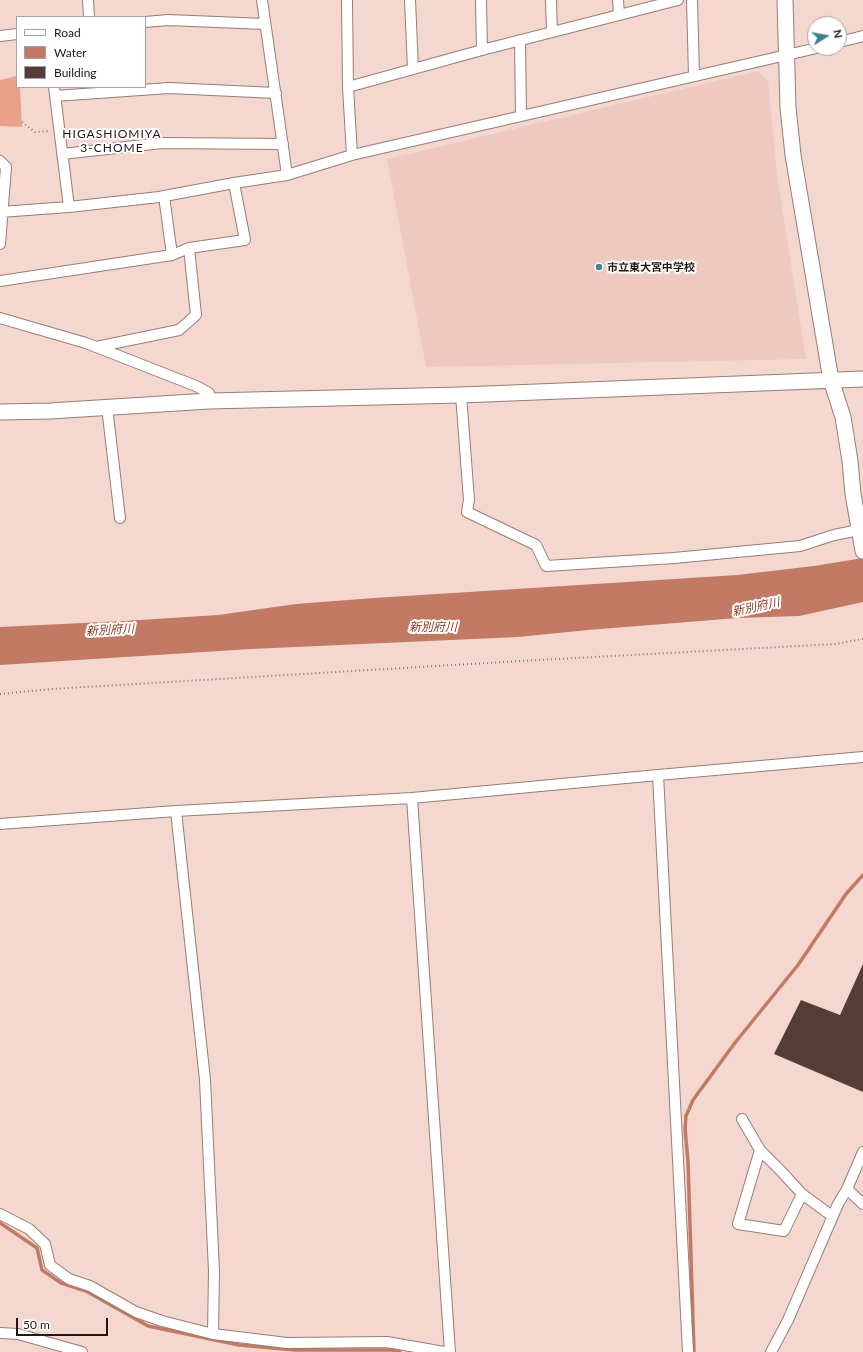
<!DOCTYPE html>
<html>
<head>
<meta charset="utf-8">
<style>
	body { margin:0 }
	#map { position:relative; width:863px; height:1352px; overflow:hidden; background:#f4d8cf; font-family:Lato,sans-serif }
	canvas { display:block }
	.legend { position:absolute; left:16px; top:16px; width:130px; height:72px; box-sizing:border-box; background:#fff; border:1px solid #a6a2a1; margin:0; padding:5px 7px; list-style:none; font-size:12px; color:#211714 }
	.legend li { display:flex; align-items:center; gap:8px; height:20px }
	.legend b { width:20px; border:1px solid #a6a2a1 }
	.north { position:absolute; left:807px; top:16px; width:40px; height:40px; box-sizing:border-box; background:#fff; border:1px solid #a6a2a1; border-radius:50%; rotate:79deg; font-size:11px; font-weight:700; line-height:16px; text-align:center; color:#211714 }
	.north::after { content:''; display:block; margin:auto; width:14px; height:18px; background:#408294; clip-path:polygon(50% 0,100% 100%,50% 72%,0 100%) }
	.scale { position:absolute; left:16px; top:1318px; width:92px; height:18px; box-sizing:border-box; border:2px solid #211714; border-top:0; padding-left:5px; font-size:12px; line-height:14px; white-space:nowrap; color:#211714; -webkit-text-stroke:3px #fff; paint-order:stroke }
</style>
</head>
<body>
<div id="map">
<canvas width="863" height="1352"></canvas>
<ul class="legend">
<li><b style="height:5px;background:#fff"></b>Road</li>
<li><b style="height:11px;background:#c37a64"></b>Water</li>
<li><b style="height:11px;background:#553e37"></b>Building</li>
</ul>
<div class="north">N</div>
<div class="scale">50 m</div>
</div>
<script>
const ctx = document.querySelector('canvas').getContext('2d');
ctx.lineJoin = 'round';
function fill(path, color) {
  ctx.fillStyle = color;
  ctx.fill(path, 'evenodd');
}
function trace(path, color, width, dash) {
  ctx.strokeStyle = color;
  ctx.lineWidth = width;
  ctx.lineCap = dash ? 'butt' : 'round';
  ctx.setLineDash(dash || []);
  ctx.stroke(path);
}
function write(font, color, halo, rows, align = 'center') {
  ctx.font = font + ' Lato,"Noto Sans JP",sans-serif';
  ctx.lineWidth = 4;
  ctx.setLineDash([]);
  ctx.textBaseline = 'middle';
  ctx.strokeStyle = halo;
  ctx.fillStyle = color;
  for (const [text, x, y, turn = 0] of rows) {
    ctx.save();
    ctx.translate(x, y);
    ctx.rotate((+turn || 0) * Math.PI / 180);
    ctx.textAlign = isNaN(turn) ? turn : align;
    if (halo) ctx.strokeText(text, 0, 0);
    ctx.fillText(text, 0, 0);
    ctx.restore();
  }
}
fill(new Path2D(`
	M758 71 768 81 777 175 806 359 426 367 387 159Z`), '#edc9bf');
fill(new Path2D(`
	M17 76V87H20L22 127 0 126V80Z`), '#e8a18a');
fill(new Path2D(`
	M863 558V602L799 616 738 618 588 630 518 637 251 649 0 665V627L124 621 218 615 296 604 374 598 737 575 814 566Z`), '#c37a64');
trace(new Path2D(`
	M0 1223 37 1248 42 1270 61 1283 86 1291 148 1326 239 1345 295 1350H392L400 1352
	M694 1352 688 1161 685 1129 686 1116 693 1100 734 1044 798 965 846 894 863 875`), '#c37a64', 3.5);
fill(new Path2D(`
	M863 964V1092L774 1054 801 1000 840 1015Z`), '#553e37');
const street = new Path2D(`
	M88 0 89 17
	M262 0 287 175
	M347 0 348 87 352 155
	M410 0 413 69
	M481 0 482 50
	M551 0 552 32
	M618 0 619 15
	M692 0 694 76
	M145 22 168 20 265 24
	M0 36 17 34
	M520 40 521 116
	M839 42 863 36
	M54 87 69 207
	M348 87 482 50 678 0
	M55 96 169 88 276 93
	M62 154 162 143 283 144
	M0 161 6 167 0 244
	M164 196 172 255
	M0 212 69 207 159 197 234 183 287 175 352 155 817 48
	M0 281 172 255 189 248 245 240 234 183
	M0 318 86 343 196 386 209 393V401
	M96 347 179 330 196 315 189 248
	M461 395 469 500 467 512 536 545 546 566 674 558 800 546 834 535 859 530
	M107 407 120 518
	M658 775 688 1352
	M412 798 450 1352
	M176 811 205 1080 214 1271 213 1334
	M0 824 176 811 412 798 658 775 863 757
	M742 1119 760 1150
	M847 1189 863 1204
	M802 1194 784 1231 738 1224 760 1150 781 1171 802 1194 832 1216
	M0 1214 29 1229 45 1244 50 1265 69 1279 90 1286 136 1312 162 1321 213 1334 287 1343 387 1342 444 1352
	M0 1333 18 1334 82 1352
	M771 1352 788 1320 838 1204 847 1189 863 1152`);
const secondary = new Path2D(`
	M785 0 788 108 793 155 831 380 843 417 850 461 853 494 863 551
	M0 412 50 411 209 401 461 395 863 379`);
trace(street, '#977d75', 12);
trace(secondary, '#977d75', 17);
trace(new Path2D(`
	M22 122 35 132 49 131
	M0 694 52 689 520 661 835 644 863 639`), '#887670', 2, [1, 3]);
trace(street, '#fff', 10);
trace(secondary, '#fff', 15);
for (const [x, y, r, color] of [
	[599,267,4,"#408294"]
]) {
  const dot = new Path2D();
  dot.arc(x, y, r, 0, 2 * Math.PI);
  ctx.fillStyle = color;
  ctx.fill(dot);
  trace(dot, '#fff', 1.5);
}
write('bold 11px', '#211714', '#fff', [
	["市立東大宮中学校",607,267]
], 'left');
ctx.letterSpacing = '1px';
write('12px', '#211714', '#fff', [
	["HIGASHIOMIYA",112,134],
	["3-CHOME",112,148]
]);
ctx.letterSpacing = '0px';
write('italic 12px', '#91381b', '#fff', [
	["新別府川",756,607,-12],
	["新別府川",433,627],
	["新別府川",110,630,-3]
]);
</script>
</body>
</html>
